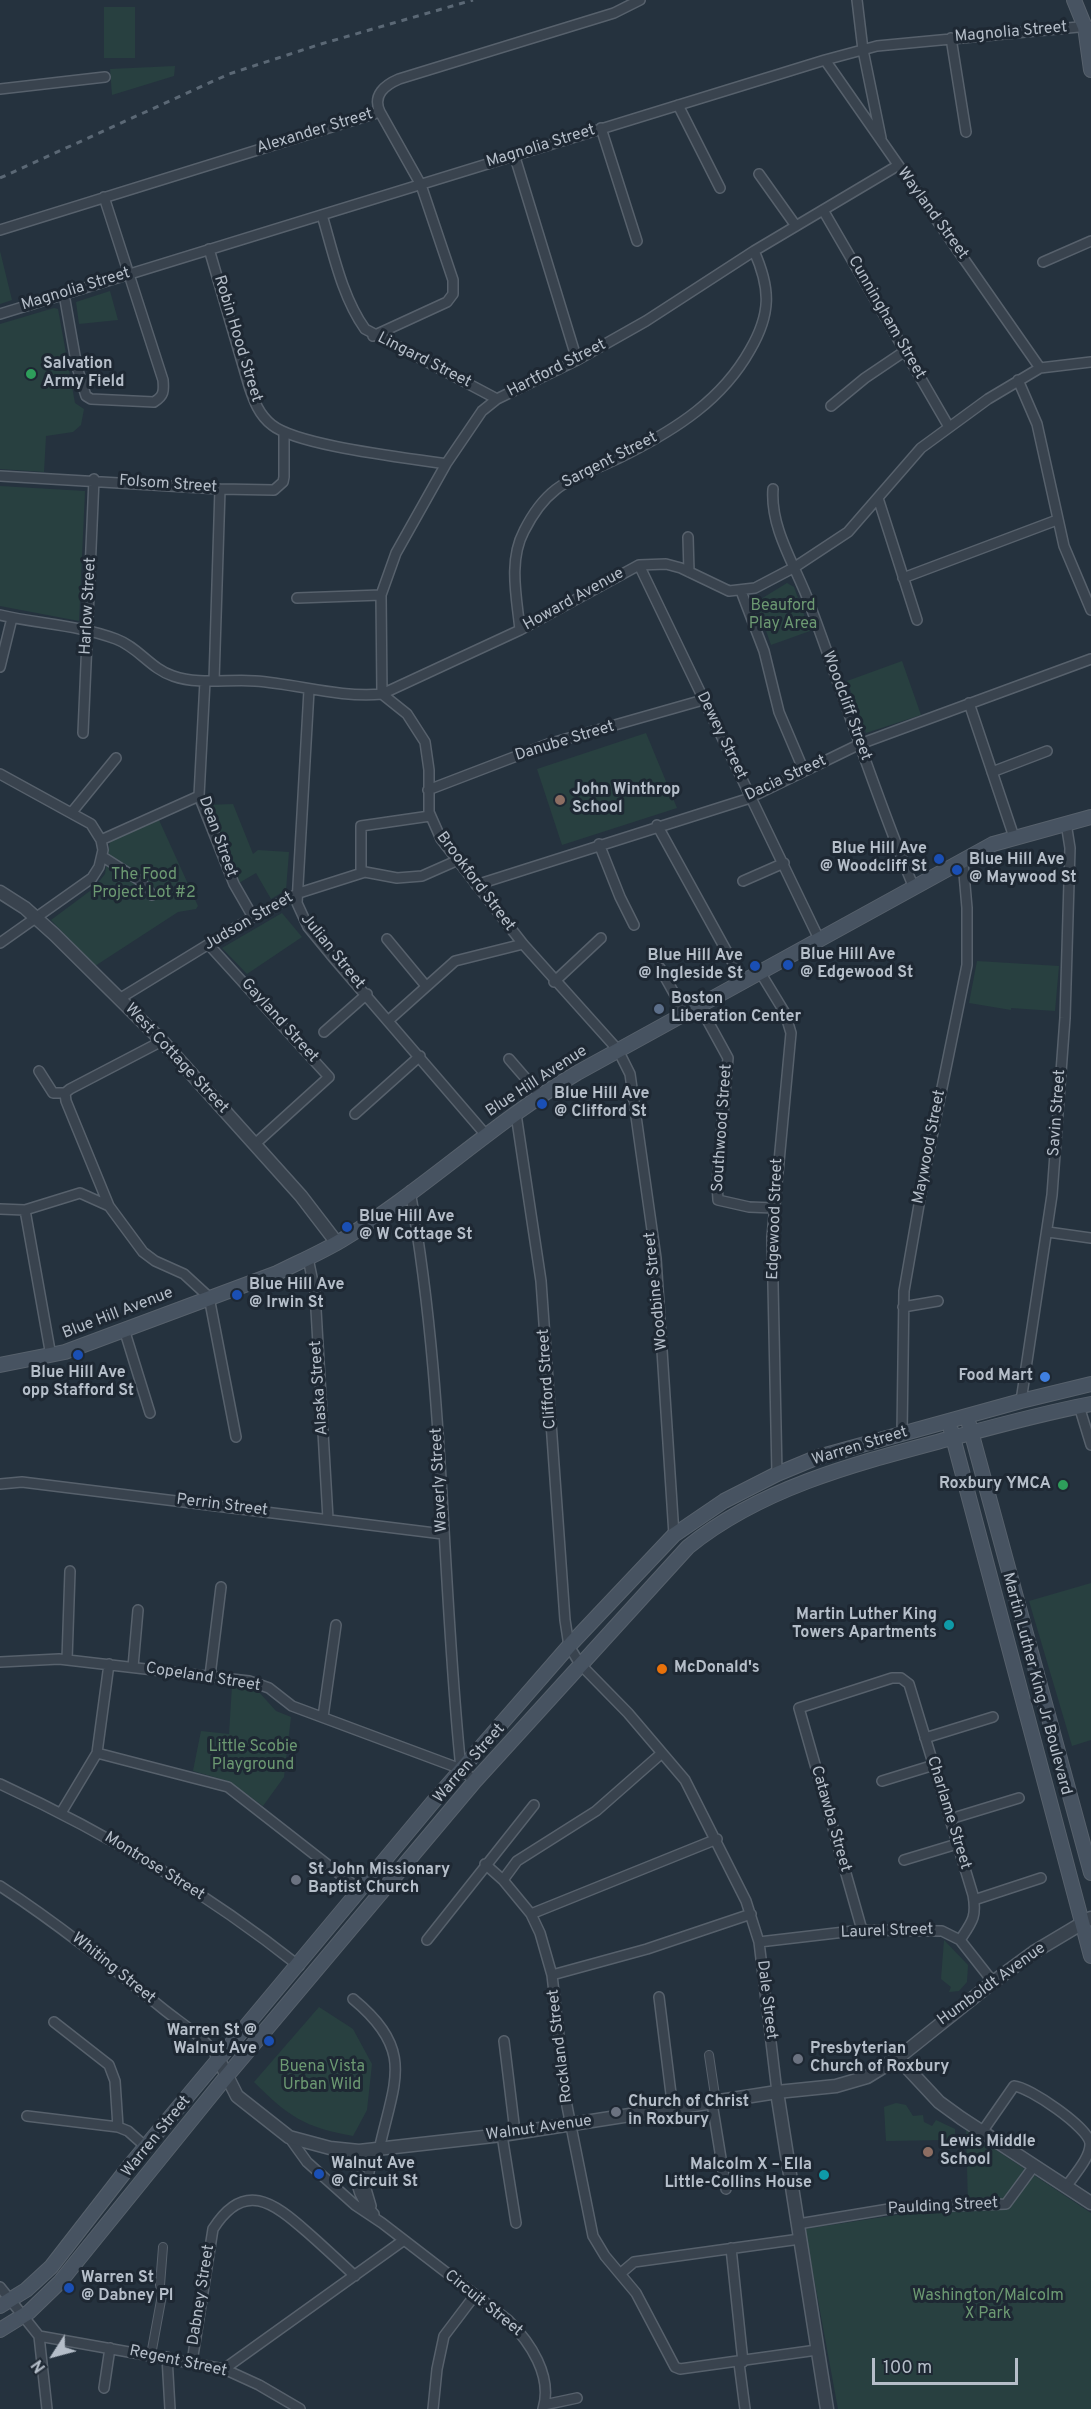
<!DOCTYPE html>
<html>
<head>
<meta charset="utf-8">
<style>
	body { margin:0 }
	#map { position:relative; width:1091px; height:2409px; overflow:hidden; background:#25323e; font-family:Overpass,sans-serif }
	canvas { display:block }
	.north { position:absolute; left:24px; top:2325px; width:60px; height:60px; -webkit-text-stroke:4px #1e2833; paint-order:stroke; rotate:234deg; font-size:16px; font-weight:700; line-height:24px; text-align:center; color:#b5bec9 }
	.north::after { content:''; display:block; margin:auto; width:21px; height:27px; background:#b5bec9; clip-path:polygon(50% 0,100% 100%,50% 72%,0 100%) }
	.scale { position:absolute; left:872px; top:2358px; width:146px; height:27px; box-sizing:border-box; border:3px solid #b5bec9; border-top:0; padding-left:8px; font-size:18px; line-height:21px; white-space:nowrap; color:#b5bec9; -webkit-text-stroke:4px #1e2833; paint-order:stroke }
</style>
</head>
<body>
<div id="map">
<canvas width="1091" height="2409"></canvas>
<div class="north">N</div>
<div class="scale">100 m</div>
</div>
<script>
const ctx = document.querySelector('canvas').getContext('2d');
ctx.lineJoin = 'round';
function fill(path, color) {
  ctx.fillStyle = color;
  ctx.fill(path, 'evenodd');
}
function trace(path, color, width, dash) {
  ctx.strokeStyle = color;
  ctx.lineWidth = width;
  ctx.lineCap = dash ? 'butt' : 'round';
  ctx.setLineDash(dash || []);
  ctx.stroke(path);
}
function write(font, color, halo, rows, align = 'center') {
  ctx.font = font + ' Overpass,sans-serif';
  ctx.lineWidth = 6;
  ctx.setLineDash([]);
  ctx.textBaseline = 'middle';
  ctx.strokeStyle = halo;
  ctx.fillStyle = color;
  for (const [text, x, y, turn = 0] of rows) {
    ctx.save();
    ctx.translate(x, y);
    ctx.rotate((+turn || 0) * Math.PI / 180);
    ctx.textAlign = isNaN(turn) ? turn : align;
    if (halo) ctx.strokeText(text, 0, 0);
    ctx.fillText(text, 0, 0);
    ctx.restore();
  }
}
fill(new Path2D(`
	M104 7H135V58H104Z
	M175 66 174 76 112 95 110 69Z
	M0 251 12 300 0 304Z
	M110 291 118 320 79 324 76 302Z
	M54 308 58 309 75 403 84 409 81 425 73 432 46 436 44 472 0 469V324Z
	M0 486 85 491 79 621 0 606Z
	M787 583 794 587 810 631 771 645 756 602Z
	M902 661 921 715 866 733 847 681Z
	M646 733 677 808 562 845 537 769Z
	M233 804 253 854 258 850 289 852 286 890 271 899 256 873 239 883 206 805Z
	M159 820 198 906 196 909 178 912 95 966 51 920 94 888 105 874 110 841Z
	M282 913 302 937 247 974 222 948Z
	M977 961 1059 966 1055 1011 1011 1008V1010L969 1003Z
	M1091 1583V1740L1072 1746 1029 1601Z
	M232 1686 258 1691 276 1711 291 1717 284 1777 263 1806 228 1781 193 1771 201 1731 229 1734Z
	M944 1940 968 1965 967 1982 959 1991 949 1992 951 1987 941 1979Z
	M319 2007 353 2029 372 2064 367 2110 353 2136C304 2127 289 2117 254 2082Z
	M896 2103 906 2105 913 2116 923 2115 924 2122 932 2126 936 2120 955 2129V2136L945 2140 886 2141 884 2107Z
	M966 2130 1091 2213V2409H838L805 2229 968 2204Z`), '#284040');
const pedestrian = new Path2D(`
	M709 2055 716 2102
	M151 2355 162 2295 160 2285 163 2247`);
const minor = new Path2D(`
	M857 0 863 50 881 138
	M951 38 966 132
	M825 60 1040 368
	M0 89 105 77
	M678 105 720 188
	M601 128 637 241
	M514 154 577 360
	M759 174 796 226
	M823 210 949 427
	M322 215C333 252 342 297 365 329L497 399
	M0 230 380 112C372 95 385 85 399 79L614 13 640 0
	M209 249 249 386C254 401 259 415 272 425 298 446 409 458 446 464
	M1043 262 1091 241
	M64 294 77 367 86 396 91 399 154 402C164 396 164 391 163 380L104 197
	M0 314 825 60 877 46 1089 26
	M373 336 447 302 453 294V280L421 185 380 112
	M1018 380 1037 424 1064 546 1091 610
	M831 406 865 378 905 351
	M0 476 220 489 274 490 283 482 284 477V432
	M773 489C770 530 797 568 810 605 845 699 875 795 914 888
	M878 498 917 620
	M688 537 689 572
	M639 565 819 939
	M903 578 1057 520
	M741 591 764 651 779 712 804 771
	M297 598 381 595
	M0 615C39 624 79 625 116 639 138 647 151 669 173 676 199 685 228 679 255 681 298 684 339 698 382 694L520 630 639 565 666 564 681 568 729 591 755 588 795 567 848 532 921 448 988 399 1040 368 1091 362
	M520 630C517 599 508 561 524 531 551 477 579 479 627 454 676 429 722 400 750 350 771 314 771 289 754 251
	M0 667 12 618
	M205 681 199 796 234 884 253 917
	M214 681 220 489
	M309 690 297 903 308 927 331 955 486 1135
	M969 703 1014 837
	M83 733 94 479
	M992 772 1047 751
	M0 774 91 824 101 840 103 850 99 867 92 878 0 943
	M428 790 548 744 703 700
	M72 812 116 758
	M657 825 743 981
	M101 840 199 796
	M599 844 620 897 634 925
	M103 857 139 880 152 895
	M361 873V826L430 816
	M743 881 784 863
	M476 885 747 799 860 744 1091 659
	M387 939 426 986
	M209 945 329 1077 255 1144
	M660 968 685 1013
	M760 972 785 1013 791 1033 772 1237 777 1474
	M554 982 601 938
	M119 999 253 917 299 893 365 872 397 878 422 876 456 861
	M699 1005 728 1058 717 1183 718 1200 749 1207 774 1208
	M389 1020 455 961 523 944
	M324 1032 367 994
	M162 1041 70 1089 65 1093 66 1101 109 1206 143 1252 155 1261 184 1274 209 1297 236 1437
	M509 1059 541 1096
	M39 1071 53 1093H65
	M355 1114 420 1056
	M516 1114 541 1281 565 1620 569 1646 580 1664 628 1713 685 1780 746 1901 759 1942 777 2092
	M410 1191C445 1382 441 1577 461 1769
	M0 1209 25 1210 80 1193 109 1206
	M25 1210 51 1356
	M1048 1232 1091 1238
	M308 1258 315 1292 328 1519
	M903 1307 938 1301
	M124 1329 150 1413
	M1021 1401 1052 1195 1065 1018 1070 848 1066 823
	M1079 1406 1091 1445
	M902 1434 904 1291 924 1176 967 965V908L963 862
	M0 1484 22 1482 443 1534
	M674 1535 656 1258 630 1074 618 1050 523 944 441 839 429 812V770L425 742 407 714 382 694 381 595 396 553 446 464 482 411 497 399 577 360 646 321 754 251 897 166
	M67 1660 70 1571
	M0 1662 59 1659 249 1681 269 1688 292 1706 461 1769 475 1781
	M133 1667 138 1610
	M210 1676 221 1587
	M323 1717 336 1625
	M925 1738 993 1717
	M97 1753 228 1787 360 1890
	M882 1781 934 1765
	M0 1784C106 1833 207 1893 299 1966
	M61 1813 97 1753 109 1664
	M950 1819 1019 1798
	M904 1860 957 1844
	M485 1864 503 1880 531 1914 540 1933 552 1975 567 2106 593 2236 605 2256 636 2293 675 2367 680 2369 817 2350
	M503 1880 517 1861 596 1811 662 1753
	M0 1886C57 1923 109 1965 162 2008 180 2023 207 2038 219 2060
	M974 1900 1041 1878
	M531 1914 717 1839
	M862 1930 799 1708 892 1678H901L909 1684 973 1895C977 1917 972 1922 960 1940
	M427 1940 534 1805
	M759 1942 862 1930 942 1931 960 1940 993 1982
	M552 1975 647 1949 751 1914
	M659 1997 673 2110
	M353 1999C416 2051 394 2081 379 2150
	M54 2022 109 2065 115 2081 118 2127
	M504 2041 515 2132
	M712 2103 726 2189
	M27 2116 118 2127 128 2131 146 2147
	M982 2132 1014 2086C1029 2087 1088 2127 1090 2143 1091 2157 1074 2175 1066 2187
	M502 2135 516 2223
	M289 2137 307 2162 355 2205 382 2223 508 2320C530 2342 553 2376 543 2409
	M359 2151C356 2181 353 2191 374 2214
	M371 2206 366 2189 373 2150
	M798 2224 895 2208 1006 2204 1034 2166
	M731 2248 743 2362
	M621 2273 634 2262 800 2239
	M0 2287 39 2336 224 2369 259 2385 300 2409
	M39 2336 47 2409
	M167 2357 170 2409
	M192 2362 213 2229C244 2180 273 2202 307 2232 323 2246 339 2261 355 2276
	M739 2363 745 2409
	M224 2369 404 2240
	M104 2388 110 2348
	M544 2405 577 2398
	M433 2409 437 2369 444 2336 475 2295`);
const tertiary = new Path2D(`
	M0 892 25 908 55 935 162 1041 301 1196 337 1243
	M898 2058 939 2102 961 2118 1091 2203
	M219 2060 237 2096 289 2137 330 2148 359 2151 502 2135 777 2092 836 2086 867 2077 898 2058 993 1982 1034 1952 1091 1918
	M777 2092 827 2409`);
const secondary = new Path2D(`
	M1074 0 1085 27 1091 70
	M0 1365 65 1352 277 1273C299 1262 322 1252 342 1240 424 1190 494 1122 577 1073L993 844 1091 817
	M969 1424 1091 1873
	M951 1430 1091 1956
	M0 2306 26 2290 51 2267 131 2164 433 1802 569 1646 674 1535 724 1501 777 1474 818 1457 1021 1401 1091 1384
	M0 2330 29 2312 60 2282 226 2077 475 1781 688 1547C762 1487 858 1463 948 1439 996 1426 1043 1413 1091 1404`);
trace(pedestrian, '#57616c', 10);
trace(minor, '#57616c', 12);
trace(tertiary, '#57616c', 15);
trace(secondary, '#57616c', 16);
trace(pedestrian, '#39434e', 8);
trace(minor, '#39434e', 9);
trace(tertiary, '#39434e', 12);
trace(secondary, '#475361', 14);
trace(new Path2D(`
	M0 178 229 74 321 44 473 0`), '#5b6875', 3, [6, 6]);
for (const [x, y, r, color] of [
	[31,374,6,"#2e9e5b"],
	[560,800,6,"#8d6e63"],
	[939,859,6,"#1a4fb4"],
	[957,870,6,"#1a4fb4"],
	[788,965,6,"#1a4fb4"],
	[755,966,6,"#1a4fb4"],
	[659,1009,6,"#5c6f8a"],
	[542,1104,6,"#1a4fb4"],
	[347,1227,6,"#1a4fb4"],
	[237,1295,6,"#1a4fb4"],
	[78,1355,6,"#1a4fb4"],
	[1045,1377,6,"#3f7fe0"],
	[1063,1485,6,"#2e9e5b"],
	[949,1625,6,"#0f9aa8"],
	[662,1669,6,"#e8710a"],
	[296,1880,6,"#6b7280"],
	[269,2041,6,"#1a4fb4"],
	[798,2059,6,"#6b7280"],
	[616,2112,6,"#6b7280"],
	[928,2152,6,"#8d6e63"],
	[319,2174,6,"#1a4fb4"],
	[824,2175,6,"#0f9aa8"],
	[69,2288,6,"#1a4fb4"]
]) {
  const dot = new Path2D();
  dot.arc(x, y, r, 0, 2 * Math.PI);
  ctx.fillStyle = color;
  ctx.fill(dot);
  trace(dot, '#1e2833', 2);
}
write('16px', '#b5bec9', '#1e2833', [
	["Magnolia Street",1011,33,-5],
	["Alexander Street",315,132,-17],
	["Magnolia Street",541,147,-17],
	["Wayland Street",932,214,54],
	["Magnolia Street",76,290,-17],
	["Cunningham Street",886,318,60],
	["Robin Hood Street",237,339,73],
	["Lingard Street",424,361,27],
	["Hartford Street",557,369,-27],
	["Sargent Street",610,461,-27],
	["Folsom Street",168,485,4],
	["Howard Avenue",574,600,-29],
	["Harlow Street",89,606,-87],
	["Woodcliff Street",846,706,70],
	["Dewey Street",721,736,64],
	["Danube Street",565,742,-17],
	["Dacia Street",786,779,-25],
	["Dean Street",217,837,70],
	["Brookford Street",475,882,53],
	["Judson Street",249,922,-30],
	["Julian Street",332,952,51],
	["Gayland Street",279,1021,48],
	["West Cottage Street",176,1059,47],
	["Blue Hill Avenue",537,1082,-33],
	["Savin Street",1058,1113,-86],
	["Southwood Street",723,1128,-86],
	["Maywood Street",930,1147,-79],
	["Edgewood Street",776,1219,-88],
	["Woodbine Street",657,1291,-96],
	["Blue Hill Avenue",118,1314,-21],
	["Clifford Street",548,1379,-94],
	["Alaska Street",320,1388,-94],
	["Warren Street",860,1447,-17],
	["Waverly Street",440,1480,-93],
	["Perrin Street",222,1506,7],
	["Copeland Street",203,1678,9],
	["Martin Luther King Jr Boulevard",1036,1684,75],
	["Warren Street",470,1764,-49],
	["Charlame Street",948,1813,73],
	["Catawba Street",830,1819,74],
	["Montrose Street",154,1867,32],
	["Laurel Street",887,1932,-2],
	["Whiting Street",113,1969,39],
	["Humboldt Avenue",992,1985,-36],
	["Dale Street",766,2000,83],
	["Rockland Street",561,2046,-97],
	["Walnut Avenue",539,2129,-8],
	["Warren Street",157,2137,-51],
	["Paulding Street",943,2207,-3],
	["Dabney Street",202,2295,-81],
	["Circuit Street",483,2304,39],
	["Regent Street",178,2362,12]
]);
write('bold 16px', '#b5bec9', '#1e2833', [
	["Salvation",43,365],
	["Army Field",43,383],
	["John Winthrop",572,791],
	["School",572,809],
	["Blue Hill Ave",927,850,"right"],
	["@ Woodcliff St",927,868,"right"],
	["Blue Hill Ave",969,861],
	["@ Maywood St",969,879],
	["Blue Hill Ave",800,956],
	["@ Edgewood St",800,974],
	["Blue Hill Ave",743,957,"right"],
	["@ Ingleside St",743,975,"right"],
	["Boston",671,1000],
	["Liberation Center",671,1018],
	["Blue Hill Ave",554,1095],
	["@ Clifford St",554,1113],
	["Blue Hill Ave",359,1218],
	["@ W Cottage St",359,1236],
	["Blue Hill Ave",249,1286],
	["@ Irwin St",249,1304],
	["Blue Hill Ave",78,1374,"center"],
	["opp Stafford St",78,1392,"center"],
	["Food Mart",1033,1377,"right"],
	["Roxbury YMCA",1051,1485,"right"],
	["Martin Luther King",937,1616,"right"],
	["Towers Apartments",937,1634,"right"],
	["McDonald's",674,1669],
	["St John Missionary",308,1871],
	["Baptist Church",308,1889],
	["Warren St @",257,2032,"right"],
	["Walnut Ave",257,2050,"right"],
	["Presbyterian",810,2050],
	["Church of Roxbury",810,2068],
	["Church of Christ",628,2103],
	["in Roxbury",628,2121],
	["Lewis Middle",940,2143],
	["School",940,2161],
	["Walnut Ave",331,2165],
	["@ Circuit St",331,2183],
	["Malcolm X – Ella",812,2166,"right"],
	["Little-Collins House",812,2184,"right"],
	["Warren St",81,2279],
	["@ Dabney Pl",81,2297]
], 'left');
write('16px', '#6c9972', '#1e2833', [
	["Beauford",783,607],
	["Play Area",783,625],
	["The Food",144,876],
	["Project Lot #2",144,894],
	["Little Scobie",253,1748],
	["Playground",253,1766],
	["Buena Vista",322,2068],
	["Urban Wild",322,2086],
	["Washington/Malcolm",988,2297],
	["X Park",988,2315]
]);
</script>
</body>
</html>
